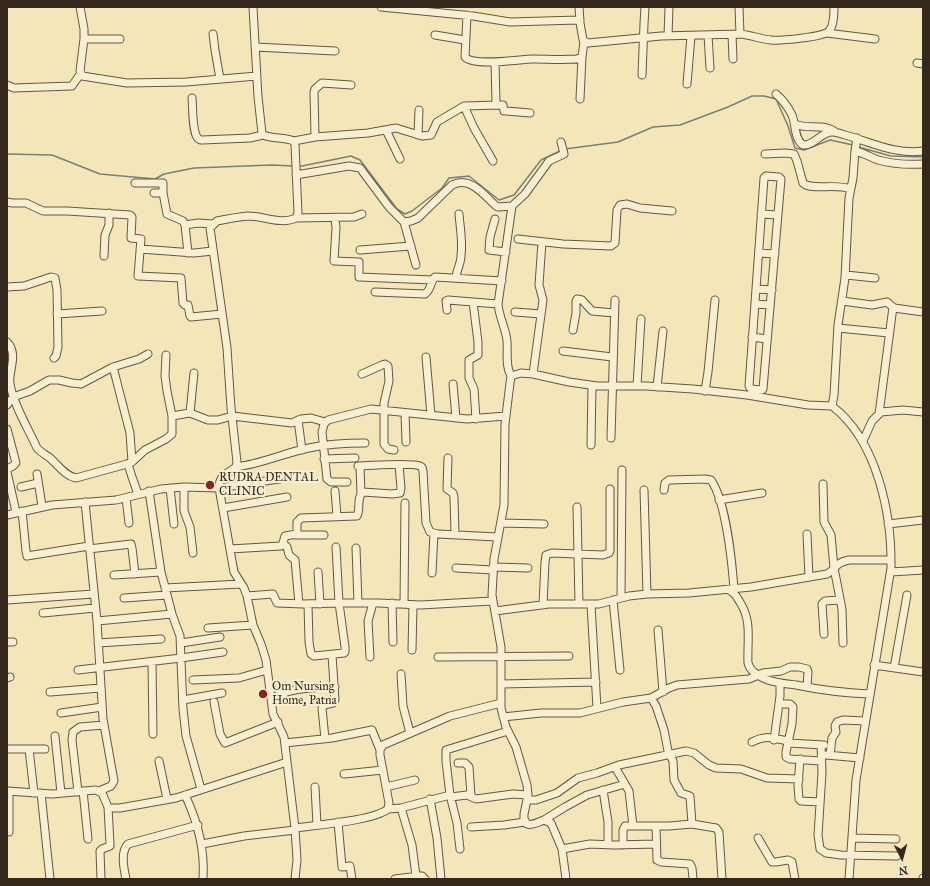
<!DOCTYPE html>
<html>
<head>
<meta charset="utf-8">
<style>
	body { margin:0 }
	#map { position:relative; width:930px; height:886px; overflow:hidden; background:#f5e6b9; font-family:"IM FELL Great Primer",serif }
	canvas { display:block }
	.frame { position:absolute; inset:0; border:8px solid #33281b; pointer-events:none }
	.north { position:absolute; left:882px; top:838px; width:40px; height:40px; -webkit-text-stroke:3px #f8efd2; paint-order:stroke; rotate:174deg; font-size:11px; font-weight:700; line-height:16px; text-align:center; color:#33281b }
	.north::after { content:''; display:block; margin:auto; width:14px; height:18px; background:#33281b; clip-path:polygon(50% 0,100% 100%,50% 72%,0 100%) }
</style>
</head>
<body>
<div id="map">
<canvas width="930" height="886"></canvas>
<div class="frame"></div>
<div class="north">N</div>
</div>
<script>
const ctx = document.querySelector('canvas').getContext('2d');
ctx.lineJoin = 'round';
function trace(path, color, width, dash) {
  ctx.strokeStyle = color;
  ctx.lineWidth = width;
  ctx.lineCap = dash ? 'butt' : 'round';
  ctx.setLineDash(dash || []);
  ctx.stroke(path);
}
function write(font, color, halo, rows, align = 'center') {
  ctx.font = font + ' "IM FELL Great Primer",serif';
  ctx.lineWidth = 4;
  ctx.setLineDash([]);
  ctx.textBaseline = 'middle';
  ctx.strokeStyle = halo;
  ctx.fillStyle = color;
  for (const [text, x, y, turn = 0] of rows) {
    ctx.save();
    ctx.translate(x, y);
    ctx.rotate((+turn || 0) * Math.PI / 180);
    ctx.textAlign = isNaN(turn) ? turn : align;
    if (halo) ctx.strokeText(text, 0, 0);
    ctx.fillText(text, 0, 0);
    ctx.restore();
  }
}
trace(new Path2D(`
	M858 147 891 156 923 157
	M565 149 618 142 653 127 680 125 728 107 752 96H764L776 99 788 126 795 148 804 150 830 140 853 145
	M7 154 52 155 100 174 155 179 164 174 194 168 271 165 294 166
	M298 166H302L351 156 360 160 397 209 405 214 412 211 442 188 449 178 469 176 499 200 514 195 541 160 560 151`), '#76817b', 1.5);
const minor = new Path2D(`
	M80 7 84 29V39L80 71 82 76 127 83 186 82 257 76
	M253 7 258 97 262 133 263 135C273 139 284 137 294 141L295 145 298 213 296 218C281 225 264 216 248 216 238 217 227 219 217 221L210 228 227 348 231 408 237 462 236 467C227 474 219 475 219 488L234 572 244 588 247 596 253 625 261 644 266 660 273 714 284 737 295 828 297 860 295 879
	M381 7 473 16 510 22 578 20 580 23 583 40 588 43 661 36 740 34C751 35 760 39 771 40 779 41 825 37 829 31 834 26 834 14 834 7
	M579 7 580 21
	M739 7 740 34
	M467 15 465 57C474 67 519 59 533 59 547 59 562 60 577 59L582 57 584 42
	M827 33 875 39
	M213 34 215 50 220 79
	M435 35 465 40
	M708 35 710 68
	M732 35 733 59
	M668 36 669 7
	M84 39H120
	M255 47 335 51
	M495 62 496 104
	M917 63 923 64
	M642 75 644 24 645 7
	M687 84 691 36
	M7 85 14 88 72 86 81 73
	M776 94C783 100 788 107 792 115 796 124 794 139 803 145 815 146 821 131 833 132 837 132 841 134 845 135 871 142 895 155 923 151
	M192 98C193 107 192 130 197 137 198 139 200 140 202 140L250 138 263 135
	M580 99 582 57
	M464 106 474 128 493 161
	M795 124C807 130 822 123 834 131
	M386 130 400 159
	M418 135 419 110
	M315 137 314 92 315 89 322 83 351 85
	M857 138 855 151C864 153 870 157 878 160 893 164 908 165 923 164
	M294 141 315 137 368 133 396 128 422 136 431 135 437 122 464 106 500 105H503L504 111H506L530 113
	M765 154 785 153 794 154 797 161 803 183C811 191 837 183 850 189
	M296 175 349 166 360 168 389 207 404 222 411 221 418 218 452 185C470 176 483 194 495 205L498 207 512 206
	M766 176 779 177 781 179 763 389 762 390 751 389 749 386 764 178Z
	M135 183H163V193
	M154 193H163L167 214 183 221 185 225 188 253
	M7 202 12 203H26L43 211H67L130 215 132 217 131 238 141 239 138 276 181 278 183 303 185 305H188L190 316 191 317 222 314
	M761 214 778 215
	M296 218 354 217 362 214
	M335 218 336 228 334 261 359 262V277L433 280
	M495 219 490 237 489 250 506 252
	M404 222 416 265
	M185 225 198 223 213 224
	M518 239 563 244 611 246 615 243 617 210 620 205 627 204 640 208 672 211
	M140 249 194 253 213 251
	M360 250 411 246
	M759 253 775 254
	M104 256 105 235 109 225V213
	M846 275 875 278
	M456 277C457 269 461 263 461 256 463 242 460 227 459 214
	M7 287 24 286 51 277 55 278 57 290 58 347 56 356 54 358
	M757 289 772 290
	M375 292 425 294C432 289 430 281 435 277L502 281
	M842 301 872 305 887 302 894 308 923 312
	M473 302 478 342V355L469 360V378L474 389 476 419
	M755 304 770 305
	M447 310 446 301 448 300 498 304
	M515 312 541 314
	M57 314 102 311
	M838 328 889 333
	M573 330 576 313V301L577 299 582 300 592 311 614 313
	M752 337 767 339
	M7 342C19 354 8 371 10 384 13 404 29 430 37 448 41 453 45 454 50 458 58 465 65 476 76 478L127 464 132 462 145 450 166 439 172 434V416L167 391 165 376 166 355
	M563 351 612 357
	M426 357 431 415
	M113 367 130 433 132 462
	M362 374 382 365 385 364 388 366 389 381 384 403V444L388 449 394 450
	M533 374 543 300 539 285 542 242
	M511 376C505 366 508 353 507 341 506 329 499 317 498 304L512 206 525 194 549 161 564 154 561 142
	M453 384 456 418
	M637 386 641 319
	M657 387 663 331
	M705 391 708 372 715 300
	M7 405 13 397 30 391 49 380H59L72 383 81 384 113 367 139 359 148 354
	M832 406 834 395 838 325 845 278 849 198 853 178 855 151
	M190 413 194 373
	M405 413 406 442
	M879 414 893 307
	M172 416 190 413 208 420H218L232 416 292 423 301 419 311 418 325 422
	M298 420 302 450
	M7 429 16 463 13 466 7 469
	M611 438 615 300
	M863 441 872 421 881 412 903 410 923 412
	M591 445 592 386
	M448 458 447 489 453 493 454 497 455 535
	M324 459 355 458
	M128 464 132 477 138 494
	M358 466C370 466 410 462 420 466 423 467 422 468 423 471L426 523 430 532 438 534 497 537
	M360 466 361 494
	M236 467C261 464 284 453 309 448 327 444 346 443 365 443
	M7 472 16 512
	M37 474 42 506
	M347 482H331L327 479 322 432 324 424 328 420 371 409 467 419 506 416
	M823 484 824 522 831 535 834 568 842 609 843 643
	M21 487 38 483
	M184 487V511L190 527 193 553
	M170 488 174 524
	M644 490 647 594
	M664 490 665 483 669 480 705 479 711 480C726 502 732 562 734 589
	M149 491 161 572 172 614 180 636 183 709 186 736 201 789
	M335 491 337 516
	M126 498 129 523
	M719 500 762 493
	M85 502 97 621 103 719 114 781 111 786 99 791
	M577 507 579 604
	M223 508 287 497
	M22 511 26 551 27 556 89 546
	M7 515 52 505 116 500 161 489 184 487 219 488 292 477
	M501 523 544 524
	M888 524 923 520
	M807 534 809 577
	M295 535H324
	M283 543 287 547 289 555 295 560 299 604
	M356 548 358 603
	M89 549 131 544 132 548 135 574
	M230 549 281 546 283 543 285 536 297 534V522L301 518 357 516C361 508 356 498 363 492L392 494 400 493 401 488 399 465
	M493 567 528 568
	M456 568 493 570
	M318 572 320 604
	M891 572 923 570
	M432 573 434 533
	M114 575 161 572
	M165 588 241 584
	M729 590C735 593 737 597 741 604 752 622 747 642 748 663 750 672 760 677 768 680 777 683 787 684 796 685 820 690 845 693 870 694
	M247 596 273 594 277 603 303 604 339 603H379L421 605 492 601
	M124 598 167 595
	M621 598 622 470
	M7 600 94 594
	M613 600 620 670
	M392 603 393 642
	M308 604 309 642 311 654 314 656 344 653 345 652V647L339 603 336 547
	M404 604 405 503
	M543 605 545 562 546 555 552 553 603 555 609 553 610 551V489
	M591 605 597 708
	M495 611 549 604H599L629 596 647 594 689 593 751 587 827 574C838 568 834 563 849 560H891
	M43 613 95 608
	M97 621 172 614
	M208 628 253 625
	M658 630 663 692
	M824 634 822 604 825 601 840 600
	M7 642H13
	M98 643 161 639
	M181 643 220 637
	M412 650 413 605
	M370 657 368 621 373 603
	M438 657 569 656
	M152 662 153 734
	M874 665 923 672
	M894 668 907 595
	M78 670 181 658 223 652
	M401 674 403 706 410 733
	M7 678 10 677
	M193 680 239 678 267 670
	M501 684 596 682
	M50 692 101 688
	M651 698 656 706 664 730 668 751 673 761 674 780 681 793 690 796 692 824
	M271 699C290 687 313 688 335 687
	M183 700 222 693
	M214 702 220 734 225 743 278 722
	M779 704H790L793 707 792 724 786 752V757L790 759 821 761
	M61 713 102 707
	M503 717 541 713H580L623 702 651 698 669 688 677 685 749 679 763 673 781 671 790 667H799L807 669 808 672 807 687
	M55 736 61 793
	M325 739 322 708 324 705 333 703 335 700 332 655
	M774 740 780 696V683
	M752 742C767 734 773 739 789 741
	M285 743 332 738 372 730 380 750
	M788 743 824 745
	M821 745 822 773 818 835 820 849 826 853 841 855 897 856
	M7 749H45
	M29 749 34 793
	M826 755 860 758
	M830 755 832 738 836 732 835 726 837 722 843 720 865 721
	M800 759 798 786 799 799 801 801 820 802
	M159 761 167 799
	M458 763H465L469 767 471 796
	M615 767 629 791 633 826
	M344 774 383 770
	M315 787 317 825
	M386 787 415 780
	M603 790 608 822V844
	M7 791 52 794 96 790 102 793 108 807 111 808H120L176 798 287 762
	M83 791 88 839
	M9 792V832
	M78 792 72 740 73 732 80 727 104 725
	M41 793 50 879
	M185 795C198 822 205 849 203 879
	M450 795 457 823 460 849
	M451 797 467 795 476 799 513 794 528 795
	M430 799 437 838 441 879
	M527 800H536L557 793 578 778 597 773 619 765 686 751 694 753 709 765 716 768 741 769 767 778 799 779
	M401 808 412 845 416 876
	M388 809 401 808 450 795 446 761V750L508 731
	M544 820 565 807 587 795 625 784
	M338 822 342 867 350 866 352 879
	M656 826 657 860 661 862 690 864 692 868 693 879
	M471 827 504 825 525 822
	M295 828C315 825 373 821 388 809L389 803 380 755V750L383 745 450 716 501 703
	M758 838 772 862H776L788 860 792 862 795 879
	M852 838 896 839
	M202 844 244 836 295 830
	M623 845V830L625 826H669L692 824 716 828 719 832 722 879
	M562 849 590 844 614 845 656 844
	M101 879 100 851 102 849 110 846V844L108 807
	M126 879C124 869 120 852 128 844L198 825
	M395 879 419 876H422L425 879
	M566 879 562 849 551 823 544 820C538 822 533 826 527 824L524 819V814L528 795 527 785 516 747 506 727 501 708V647L492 595 494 559 504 505 505 424 510 383 511 376 521 373 533 374 569 382 597 386H646L693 389 747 395 808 405 832 406C877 440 892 514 891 568L856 780 849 879
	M923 879V878`);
trace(minor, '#645842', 9);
trace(minor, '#f8efd2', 7);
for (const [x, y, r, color] of [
	[210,485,5,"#8f2418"],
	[263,694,5,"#8f2418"]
]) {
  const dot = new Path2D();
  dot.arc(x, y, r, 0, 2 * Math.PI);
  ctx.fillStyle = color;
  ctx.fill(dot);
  trace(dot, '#f8efd2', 1.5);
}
write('12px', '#33281b', '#f8efd2', [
	["RUDRA DENTAL",219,478],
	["CLINIC",219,492],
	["Om Nursing",272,687],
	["Home, Patna",272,701]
], 'left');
</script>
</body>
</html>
